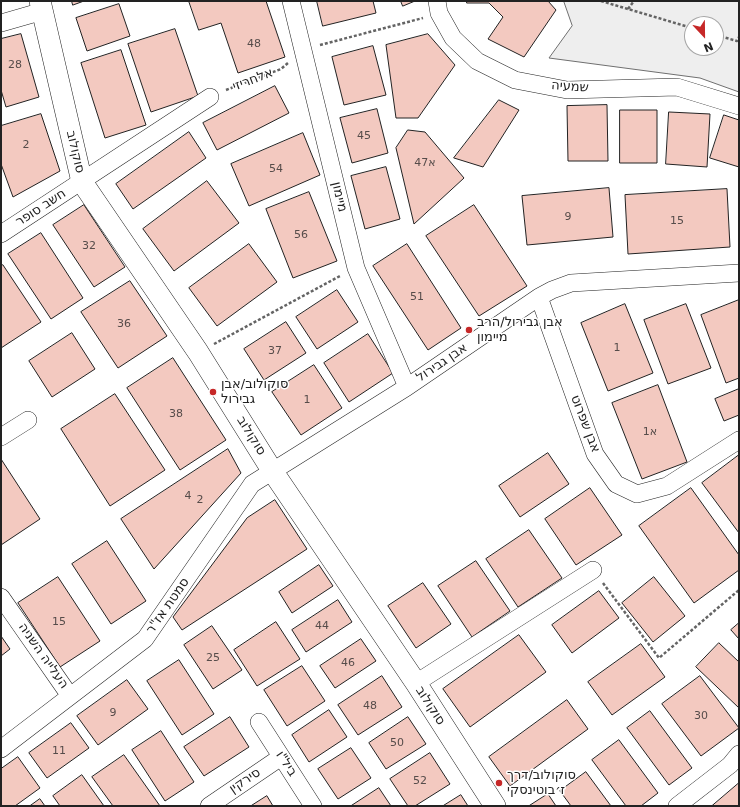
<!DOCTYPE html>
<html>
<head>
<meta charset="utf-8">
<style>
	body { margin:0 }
	#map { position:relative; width:740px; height:807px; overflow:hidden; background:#fff; font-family:"DejaVu Sans",sans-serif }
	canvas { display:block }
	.frame { position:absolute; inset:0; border:2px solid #222; pointer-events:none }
	.north { position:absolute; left:684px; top:16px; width:40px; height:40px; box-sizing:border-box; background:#fff; border:1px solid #a7a7a7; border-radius:50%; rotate:158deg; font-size:11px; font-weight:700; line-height:16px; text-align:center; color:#222 }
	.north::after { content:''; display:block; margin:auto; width:14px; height:18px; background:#c62828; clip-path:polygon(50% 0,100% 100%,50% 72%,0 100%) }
</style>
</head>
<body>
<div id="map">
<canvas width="740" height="807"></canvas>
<div class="frame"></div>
<div class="north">N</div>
</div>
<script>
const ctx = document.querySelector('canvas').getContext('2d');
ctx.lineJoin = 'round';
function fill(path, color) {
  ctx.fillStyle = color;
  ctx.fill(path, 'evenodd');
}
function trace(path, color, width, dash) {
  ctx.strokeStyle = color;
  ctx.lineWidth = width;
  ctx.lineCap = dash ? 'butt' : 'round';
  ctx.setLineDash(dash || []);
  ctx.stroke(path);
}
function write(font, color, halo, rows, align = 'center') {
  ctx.font = font + ' "DejaVu Sans","Noto Sans Hebrew",sans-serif';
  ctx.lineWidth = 3;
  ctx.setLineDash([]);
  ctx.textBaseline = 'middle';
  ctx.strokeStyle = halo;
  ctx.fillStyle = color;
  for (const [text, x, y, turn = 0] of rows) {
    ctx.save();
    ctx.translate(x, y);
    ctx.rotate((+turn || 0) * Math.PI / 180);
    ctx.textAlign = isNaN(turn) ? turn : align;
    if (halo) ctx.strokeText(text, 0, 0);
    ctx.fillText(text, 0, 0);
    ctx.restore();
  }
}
const green = new Path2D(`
	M564 1H739V92L700 78 549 58 572 26ZM692 24H716V48H692Z`);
fill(green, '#eee');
trace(green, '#6f6f6f', 1);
const building = new Path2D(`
	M72 1H84L73 5Z
	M189 1H266L285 57 238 73 221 23 199 30Z
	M317 1H373L376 13 323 26Z
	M401 1H415L403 6Z
	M467 1H548L556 10 524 57 488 39 503 17 489 3H467Z
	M119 4 130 36 87 51 76 18Z
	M175 29 198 96 151 112 128 44Z
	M21 34 39 97 6 107 1 90V39Z
	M428 34 455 65 418 118H396L386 45Z
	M373 46 386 95 344 105 332 57Z
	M121 50 146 125 105 138 81 63Z
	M275 86 289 113 217 150 203 123Z
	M499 100 519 110 483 167 454 158Z
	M607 105 608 161H568L567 106Z
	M377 109 388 153 352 163 340 118Z
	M620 110H657V163H620Z
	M669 112 710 114 707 167 666 164Z
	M41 114 60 171 13 197 1 164V126Z
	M724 115 739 120V167L710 158Z
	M408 130 425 132 464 178 414 224 396 148Z
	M189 132 206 158 133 209 116 184Z
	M303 133 320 175 249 206 231 164Z
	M386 167 400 219 365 229 351 176Z
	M207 181 239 223 174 271 143 229Z
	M609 188 613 237 527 245 522 196Z
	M727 189 730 247 628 254 625 195Z
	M309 192 337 261 293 278 266 209Z
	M84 205 125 267 94 287 53 225Z
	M474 205 527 286 479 316 426 236Z
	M41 233 83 298 51 319 8 254Z
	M249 244 277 282 217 326 189 288Z
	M407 244 461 328 428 350 373 266Z
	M3 265 41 322 1 348V266Z
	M130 281 167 336 118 368 81 312Z
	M337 290 358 322 317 349 296 317Z
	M739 300V378L726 383 701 315Z
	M625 304 653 373 608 391 581 323Z
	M686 304 711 368 668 384 644 320Z
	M286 322 306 353 264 380 244 349Z
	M72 333 95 369 52 397 29 361Z
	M368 334 393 373 349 402 324 363Z
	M173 358 226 440 180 470 127 388Z
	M314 365 342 408 301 435 272 392Z
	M658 385 687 462 642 479 612 403Z
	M739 389V415L724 421 715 399Z
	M115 394 165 470 110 506 61 429Z
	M228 449 241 473 154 569 121 519Z
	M548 453 569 484 520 517 499 486Z
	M739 455V533L702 483Z
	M1 459 40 519 1 545Z
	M590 488 622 535 576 565 545 519Z
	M691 488 739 555V570L694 603 639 526Z
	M275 500 307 549 182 630 173 617 247 518Z
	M529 530 562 578 518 607 486 559Z
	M107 541 146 601 111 624 72 564Z
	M476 561 510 611 472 637 438 586Z
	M319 565 333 586 292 613 279 592Z
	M58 577 100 641 60 667 18 603Z
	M654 577 685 616 653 642 622 603Z
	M423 583 451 624 416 648 388 606Z
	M599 591 619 618 572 653 552 625Z
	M338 600 352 622 306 652 292 630Z
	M276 622 300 659 257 686 234 650Z
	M739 623V639L731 630Z
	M212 626 242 670 213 689 184 645Z
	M519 635 546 672 470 727 443 689Z
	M1 636 10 649 1 656Z
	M361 639 376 661 335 688 320 666Z
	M719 643 739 662V708L696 667Z
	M641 644 665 677 612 715 588 682Z
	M179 660 214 714 182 735 147 681Z
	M302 666 325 701 287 726 264 690Z
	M382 676 402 707 358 735 338 705Z
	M700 676 739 728 701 756 662 704Z
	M127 680 148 709 98 745 77 716Z
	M567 700 588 729 510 786 489 757Z
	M329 710 347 737 309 762 292 735Z
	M650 711 692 768 669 785 627 728Z
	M230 717 249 747 204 776 184 747Z
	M408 717 426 744 386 769 369 743Z
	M71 723 89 748 47 778 29 753Z
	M161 731 194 782 165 801 132 750Z
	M619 740 658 793 641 806H626L592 760Z
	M351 748 371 778 338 799 318 769Z
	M430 753 450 784 415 806H408L390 779Z
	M124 755 160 806H113L92 777Z
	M18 757 40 788 15 806H1V769Z
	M586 772 611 806H571L560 791Z
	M82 775 104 806H60L53 796Z
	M739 783V806H712Z
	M379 788 391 806H351Z
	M548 794 556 806H529Z
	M461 795 468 806H443Z
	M267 796 273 806H251Z
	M40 799 45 806H30Z`);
fill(building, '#f3c9c0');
trace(building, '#222', 1);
const minor = new Path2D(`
	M291 1 356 268 407 387
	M437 1 439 13 453 38 477 61 515 80 567 90 677 87 739 106
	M1 23 43 11
	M1 234 210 97
	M539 297 595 454 616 484 637 494 667 486 739 440
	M1 437 28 420
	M1 597 70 696
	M416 683 593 570
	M259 722 313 806
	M1 749 145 639 252 484 407 387 539 297 552 290 571 283 739 273
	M209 806 281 757
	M677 806 730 765 739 754`);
const tertiary = new Path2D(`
	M40 1 82 182 198 352 273 472 416 683 495 806`);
trace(minor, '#222', 18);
trace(tertiary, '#222', 22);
trace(new Path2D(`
	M601 1 692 28
	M628 9 634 1
	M716 35 737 41 739 37
	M320 45 423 18
	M226 90 281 69 288 63
	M214 344 340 276
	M603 583 659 658 739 590`), '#646464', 2.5, [3, 2]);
trace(minor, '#fff', 17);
trace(tertiary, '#fff', 21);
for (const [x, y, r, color] of [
	[469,330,4,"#c62828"],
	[213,392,4,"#c62828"],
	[499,783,4,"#c62828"]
]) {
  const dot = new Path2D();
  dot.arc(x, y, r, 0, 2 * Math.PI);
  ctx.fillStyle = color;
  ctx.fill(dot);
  trace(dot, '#fff', 1.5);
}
write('11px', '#564c4a', null, [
	["48",254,44],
	["28",15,65],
	["45",364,136],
	["2",26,145],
	["א47",425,163],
	["54",276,169],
	["9",568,217],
	["15",677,221],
	["56",301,235],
	["32",89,246],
	["51",417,297],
	["36",124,324],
	["1",617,348],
	["37",275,351],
	["1",307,400],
	["38",176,414],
	["1א",650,432],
	["4",188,496],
	["2",200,500],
	["15",59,622],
	["44",322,626],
	["25",213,658],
	["46",348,663],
	["48",370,706],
	["9",113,713],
	["30",701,716],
	["50",397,743],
	["11",59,751],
	["52",420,781]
]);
write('13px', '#222', '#fff', [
	["אלחריזי",253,80,-21],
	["שמעיה",570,87,4],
	["סוקולוב",75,152,77],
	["מיימון",339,197,77],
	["חשב סופר",41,208,-33],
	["אבן גבירול",442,363,-34],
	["אבן שפרוט",585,424,69],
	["סוקולוב",251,436,58],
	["סמטת אז\"ר",168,606,-55],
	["העלייה השניה",43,656,55],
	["סוקולוב",430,706,57],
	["ביל\"ו",286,764,57],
	["סירקין",245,781,-34]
]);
write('13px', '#222', '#fff', [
	["אבן גבירול/הרב",477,323],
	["מיימון",477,338],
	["סוקולוב/אבן",221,385],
	["גבירול",221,400],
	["סוקולוב/דרך",507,776],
	["ז׳בוטינסקי",507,791]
], 'left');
</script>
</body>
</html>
